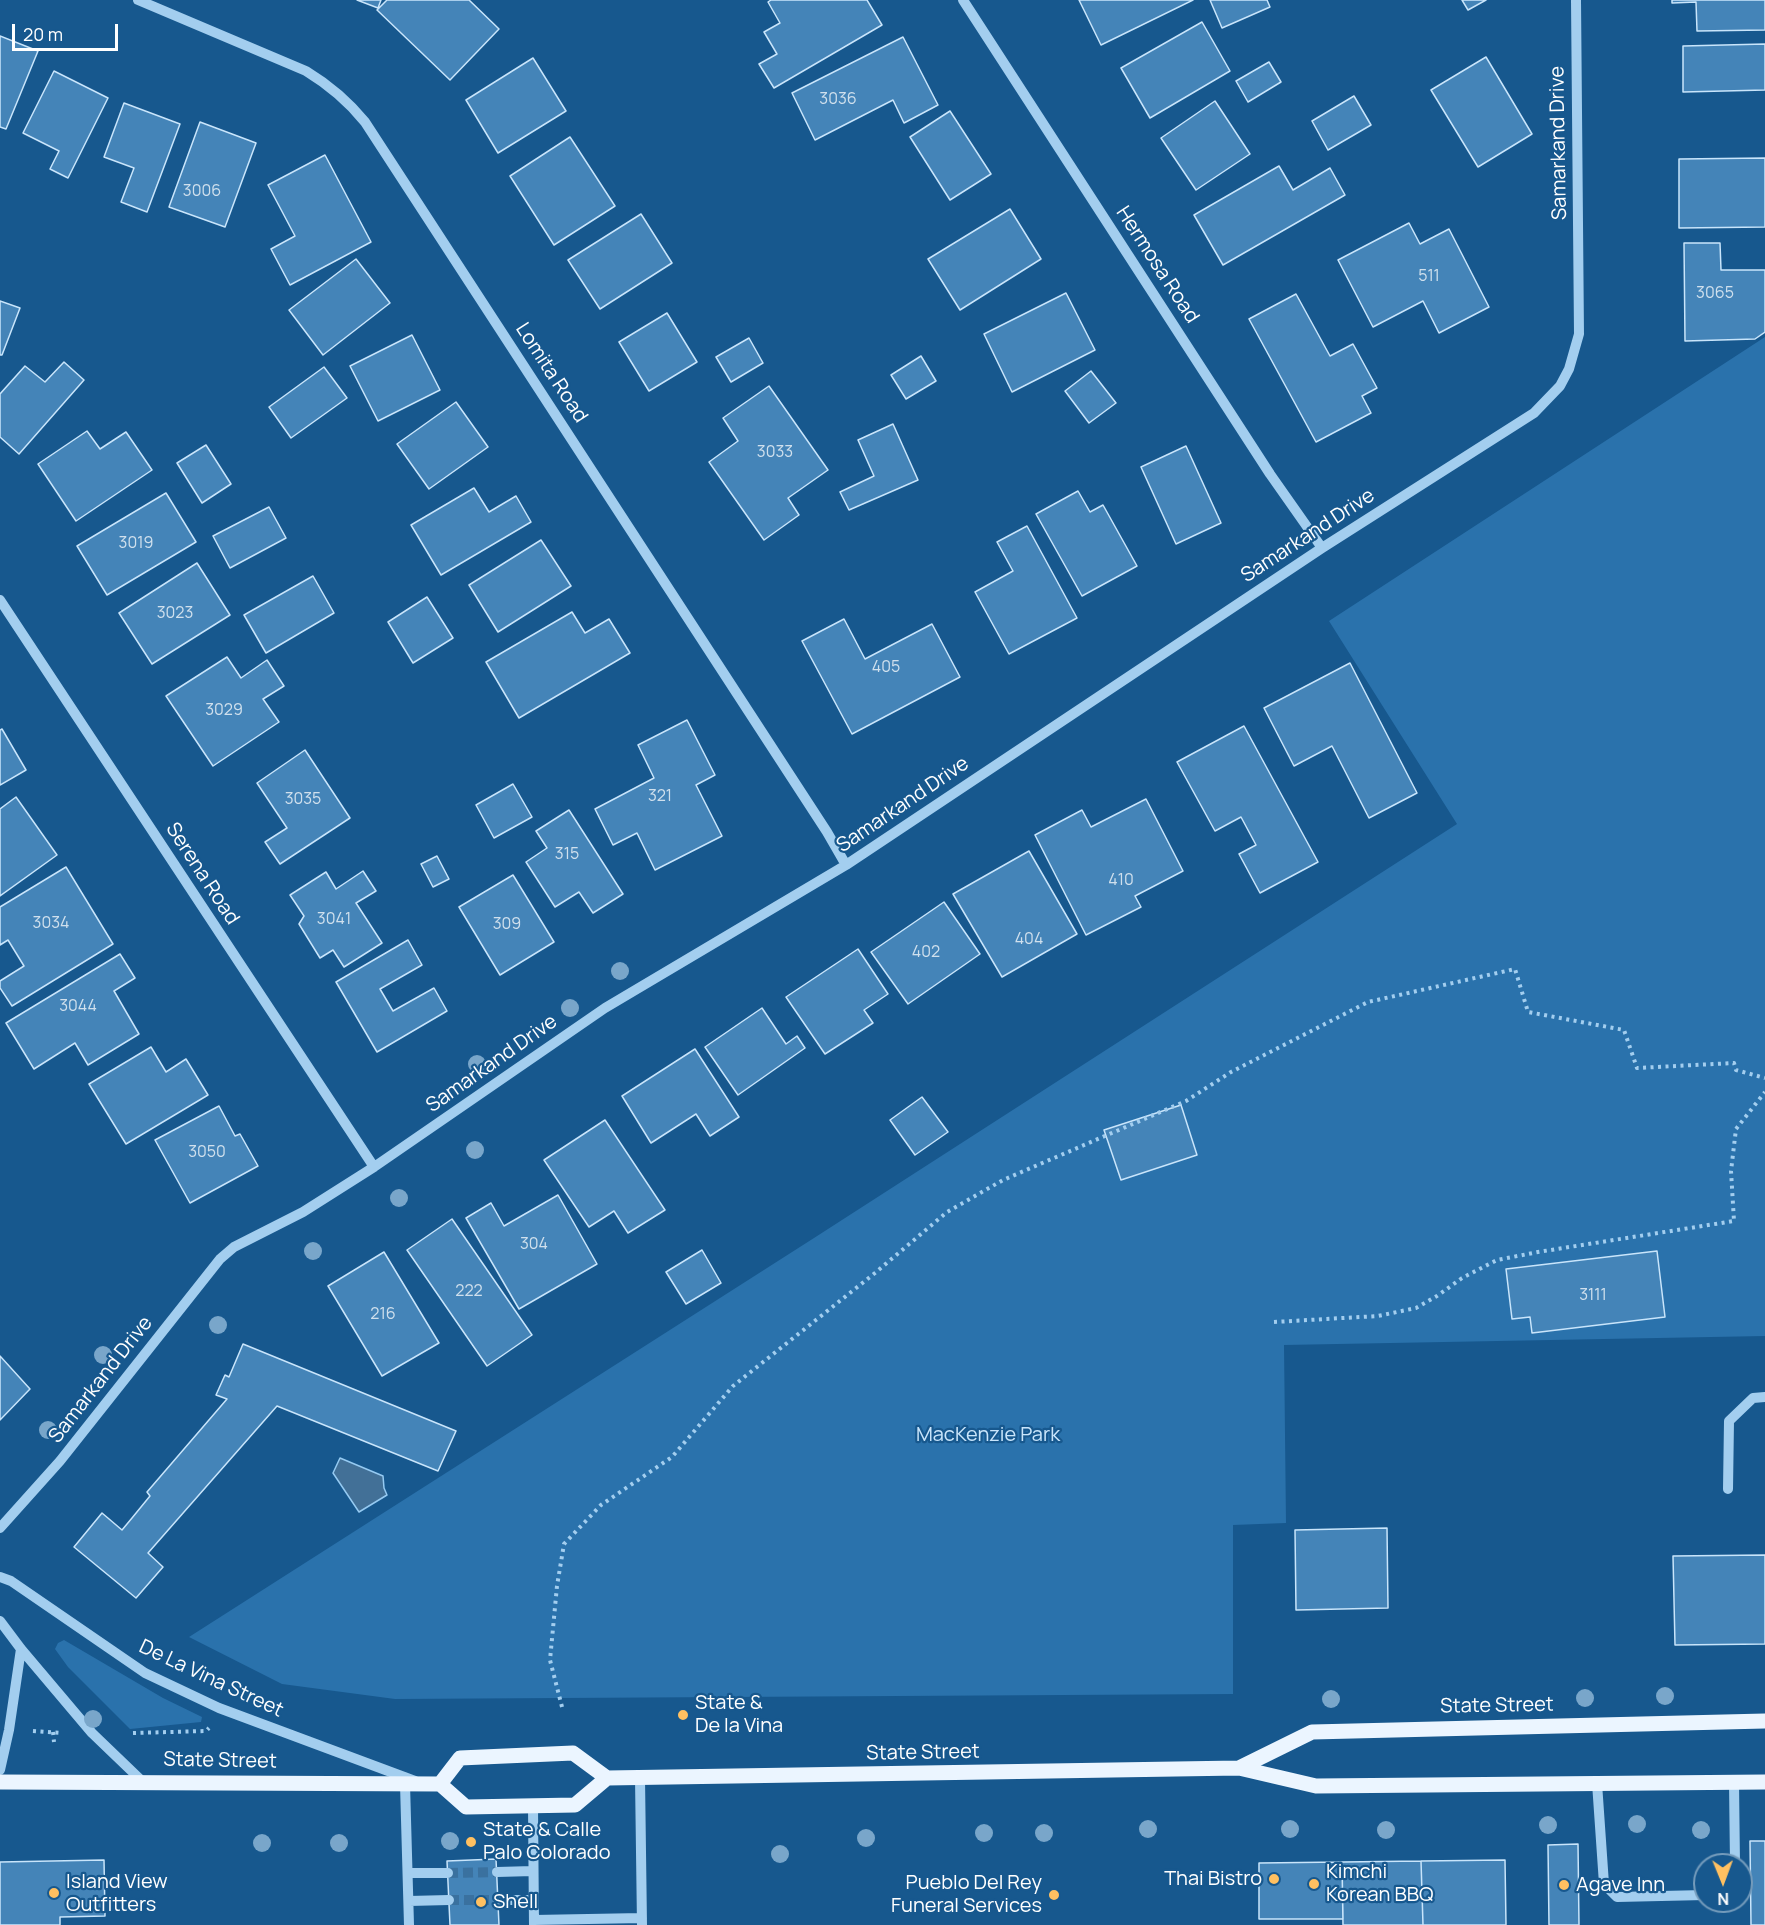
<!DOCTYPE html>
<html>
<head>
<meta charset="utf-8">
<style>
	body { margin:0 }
	#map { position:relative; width:1765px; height:1925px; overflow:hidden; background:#17588e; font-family:Manrope,sans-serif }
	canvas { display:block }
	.north { position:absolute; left:1693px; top:1853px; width:60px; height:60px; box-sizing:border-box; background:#17588e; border:2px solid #749bbb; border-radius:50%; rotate:179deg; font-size:16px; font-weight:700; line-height:24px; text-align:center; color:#fff }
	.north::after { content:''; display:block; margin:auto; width:21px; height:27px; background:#ffc061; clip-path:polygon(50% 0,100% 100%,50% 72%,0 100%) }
	.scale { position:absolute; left:12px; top:24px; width:106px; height:27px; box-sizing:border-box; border:3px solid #fff; border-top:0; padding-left:8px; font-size:18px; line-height:21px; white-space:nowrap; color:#fff; -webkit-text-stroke:4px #17588e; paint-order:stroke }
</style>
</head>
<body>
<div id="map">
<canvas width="1765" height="1925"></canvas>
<div class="north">N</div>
<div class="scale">20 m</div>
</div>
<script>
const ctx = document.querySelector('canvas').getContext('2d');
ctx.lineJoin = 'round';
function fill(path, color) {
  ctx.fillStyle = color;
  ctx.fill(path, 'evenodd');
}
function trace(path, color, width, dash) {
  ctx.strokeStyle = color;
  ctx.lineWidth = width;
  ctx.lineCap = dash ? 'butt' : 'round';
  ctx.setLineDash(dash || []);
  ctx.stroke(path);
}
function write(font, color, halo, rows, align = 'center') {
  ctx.font = font + ' Manrope,sans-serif';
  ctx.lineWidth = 4.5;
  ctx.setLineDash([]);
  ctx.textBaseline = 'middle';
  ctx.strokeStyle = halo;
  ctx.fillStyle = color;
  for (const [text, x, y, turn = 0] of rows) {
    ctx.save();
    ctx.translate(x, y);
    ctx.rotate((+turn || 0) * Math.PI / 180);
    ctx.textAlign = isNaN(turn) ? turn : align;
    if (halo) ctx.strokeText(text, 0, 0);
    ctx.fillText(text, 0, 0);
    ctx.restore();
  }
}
fill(new Path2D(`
	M1765 337V1336L1284 1345 1286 1523 1233 1525V1694L395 1699 282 1684 189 1637 814 1238 1457 824 1329 621Z
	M64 1640 163 1698 202 1717 201 1722 130 1729 68 1667 55 1649 58 1643Z`), '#2a72ac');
const water = new Path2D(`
	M340 1458 383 1476 384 1488 387 1495 359 1512 333 1473Z`);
fill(water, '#427097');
trace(water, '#95caf2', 1.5);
const building = new Path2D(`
	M357 0H381L378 8Z
	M387 0H469L499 29 450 80 377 10Z
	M771 0H867L882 25 774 88 759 64 777 54 764 32 780 23 768 2Z
	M1079 0H1193L1101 45Z
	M1210 0H1267L1270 7 1222 28Z
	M1462 0H1486L1468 10Z
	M1672 0H1765V30L1697 31 1696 2 1672 3Z
	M1202 22 1230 71 1150 118 1121 68Z
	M0 36 38 51 6 129 0 127Z
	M903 37 938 105 904 123 893 100 815 140 792 93Z
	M1765 44V90L1683 92V46Z
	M1486 57 1532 134 1478 167 1431 90Z
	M533 58 566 111 498 153 466 100Z
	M1269 62 1281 82 1248 102 1236 81Z
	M54 71 108 98 68 178 50 169 59 151 23 133Z
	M1354 96 1371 125 1328 150 1312 121Z
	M1215 101 1250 154 1196 190 1161 138Z
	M124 103 180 124 147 212 121 202 134 168 104 157Z
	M950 111 991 174 950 200 910 137Z
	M200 122 256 143 225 227 169 207Z
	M570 137 615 206 554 245 510 176Z
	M325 155 371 242 290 285 271 249 295 236 268 185Z
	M1765 158V227L1679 228V159Z
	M1279 166 1293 190 1330 168 1345 195 1223 265 1194 215Z
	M1010 209 1041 259 960 310 928 259Z
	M641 214 672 263 600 309 568 260Z
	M1409 223 1420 244 1449 229 1489 307 1439 333 1423 301 1373 327 1338 260Z
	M1684 243H1720L1721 270H1765V332L1755 339 1685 341Z
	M356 259 390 303 323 355 289 310Z
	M1066 293 1095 350 1012 392 984 334Z
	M1296 294 1330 356 1353 344 1377 388 1362 396 1371 413 1316 442 1249 319Z
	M0 301 20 308 2 355H0Z
	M667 313 697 362 649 391 619 342Z
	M412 335 440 390 378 421 350 366Z
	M749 338 763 363 731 382 716 357Z
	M921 356 936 381 906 399 891 375Z
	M64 362 84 380 19 454 0 437V394L25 366 45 382Z
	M324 367 347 398 291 438 269 407Z
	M1091 371 1116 403 1089 423 1065 391Z
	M769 386 828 470 788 498 799 515 764 540 709 462 738 441 723 418Z
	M456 402 488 447 429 489 397 444Z
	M893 424 918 480 849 510 840 492 874 476 858 440Z
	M87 431 100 449 126 432 152 470 76 521 38 464Z
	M206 445 231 484 202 503 177 463Z
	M1186 446 1221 523 1176 544 1141 467Z
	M474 488 489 512 516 496 531 522 441 575 411 525Z
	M1078 491 1090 512 1103 505 1137 566 1082 596 1036 514Z
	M166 493 196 542 107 595 77 546Z
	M269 507 286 538 230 568 213 536Z
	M1027 526 1077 618 1009 654 975 592 1013 571 997 542Z
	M541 540 571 586 498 632 469 585Z
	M197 563 230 615 152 664 119 613Z
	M313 576 334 613 266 653 244 615Z
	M427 597 453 638 413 663 388 622Z
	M572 612 585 633 609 619 630 653 519 718 486 662Z
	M844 619 865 659 932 624 960 677 852 734 802 641Z
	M227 657 241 678 267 660 284 686 263 699 279 722 213 766 166 696Z
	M1350 663 1417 793 1369 818 1332 746 1294 766 1264 708Z
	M687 720 715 775 696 785 722 836 655 870 637 833 613 845 595 809 654 778 638 745Z
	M1244 726 1318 862 1260 893 1239 854 1256 845 1241 817 1215 831 1177 762Z
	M2 729 26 770 0 785V730Z
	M305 750 350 818 280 864 265 842 287 828 257 783Z
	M513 784 532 817 494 838 476 805Z
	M16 797 57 855 0 896V809Z
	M1146 799 1183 871 1135 896 1141 907 1086 935 1035 835 1082 810 1091 827Z
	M569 810 623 894 593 913 579 892 555 907 526 862 547 848 536 831Z
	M1029 851 1077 934 1002 977 953 894Z
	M437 856 449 879 433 887 421 864Z
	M66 867 113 944 12 1006 0 988V981L24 966 8 940 0 945V907Z
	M363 871 376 891 356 903 382 943 344 967 333 950 320 958 299 924 304 916 290 895 326 872 336 889Z
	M513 875 554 942 500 975 459 907Z
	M944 902 980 954 908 1004 871 952Z
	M408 940 422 965 380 989 393 1011 434 988 447 1011 377 1052 336 982Z
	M858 949 888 994 864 1010 873 1023 825 1054 786 997Z
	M120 954 135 978 114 991 139 1034 88 1065 75 1043 34 1069 6 1023Z
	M762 1008 786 1044 797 1036 805 1048 738 1095 705 1047Z
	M151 1047 166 1072 186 1059 208 1095 126 1144 89 1084Z
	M695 1049 739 1117 710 1136 696 1114 651 1143 622 1096Z
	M922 1097 948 1132 915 1155 890 1120Z
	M1181 1105 1197 1155 1121 1180 1104 1130Z
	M219 1106 235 1136 240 1134 258 1166 190 1203 155 1140Z
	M605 1120 665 1210 628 1233 614 1211 589 1227 544 1160Z
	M558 1195 597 1264 519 1309 466 1218 491 1203 504 1226Z
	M452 1219 532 1335 487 1366 407 1250Z
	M702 1250 721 1283 686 1304 666 1272Z
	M1657 1251 1665 1317 1532 1333 1530 1317 1512 1319 1506 1269Z
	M384 1252 439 1343 382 1376 328 1286Z
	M243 1344 456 1431 438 1471 277 1406 148 1553 163 1567 136 1598 74 1547 102 1513 122 1530 132 1518 150 1496 147 1492 227 1399 216 1395 225 1375 229 1377Z
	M0 1356 30 1389 0 1420Z
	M1387 1528 1388 1608 1296 1610 1295 1530Z
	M1765 1555V1644L1675 1645 1673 1556Z
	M1750 1841H1765V1925H1751Z
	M1578 1844 1579 1925H1549L1548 1845Z
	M496 1859 499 1925H450L447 1861Z
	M104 1860 105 1916 60 1917V1925H0V1862Z
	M1505 1860 1506 1925H1423L1421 1861Z
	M1421 1861 1423 1925H1343L1342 1862Z
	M1342 1862 1343 1919H1259V1863Z`);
fill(building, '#4484b8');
trace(building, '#c9e5fb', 1.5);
trace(new Path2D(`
	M448 1873 497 1872
	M449 1900H498`), '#3a719f', 10, [10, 5]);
trace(new Path2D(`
	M1274 1322 1378 1316 1416 1308 1437 1296 1462 1278 1497 1260 1538 1252 1734 1221 1731 1171 1736 1129 1765 1092
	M562 1707 550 1660 557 1586 564 1544 601 1505 672 1457 733 1386 875 1273 947 1212 1003 1180 1186 1101 1231 1072 1368 1002 1515 969 1528 1012 1624 1030 1637 1068 1734 1063 1736 1070 1765 1078
	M33 1731 61 1733
	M53 1732 54 1742
	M133 1733 206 1731 209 1728`), '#a3ceef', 4, [3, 4.5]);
trace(new Path2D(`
	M138 0 306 71C329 85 348 101 365 122L827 832 846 865
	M963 0 1270 474 1322 548
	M0 600 374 1167
	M1728 1489 1729 1421 1753 1398 1765 1397
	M0 1528 60 1461 220 1259 234 1247 303 1212 374 1167 605 1008 846 865 1322 548 1534 413 1560 386 1569 369 1579 334 1576 0
	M0 1577 11 1581 145 1673 219 1708 415 1781
	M0 1621 21 1649 92 1733 143 1782
	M0 1770 9 1730 21 1649
	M640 1778 642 1925
	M1734 1782 1735 1865
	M1597 1783 1604 1884 1617 1897 1705 1895
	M405 1784 409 1925
	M533 1806 534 1925
	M497 1872 533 1871
	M408 1873H448
	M498 1900H533
	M409 1901 449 1900
	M534 1920 642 1918`), '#a3ceef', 10);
trace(new Path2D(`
	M1239 1768 1312 1732 1765 1721
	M0 1782 440 1784 466 1807 575 1805 607 1778
	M440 1784 460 1758 573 1753 607 1778 1239 1768 1316 1786 1765 1782`), '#ebf5ff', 15);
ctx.fillStyle = '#79a6ca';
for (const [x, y] of [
	[620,971],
	[570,1008],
	[477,1064],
	[475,1150],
	[399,1198],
	[313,1251],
	[218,1325],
	[103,1355],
	[48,1430],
	[1665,1696],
	[1585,1698],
	[1331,1699],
	[93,1719],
	[1637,1824],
	[1548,1825],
	[1148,1829],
	[1290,1829],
	[1386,1830],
	[1701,1830],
	[984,1833],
	[1044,1833],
	[866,1838],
	[450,1841],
	[262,1843],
	[339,1843],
	[780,1854]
]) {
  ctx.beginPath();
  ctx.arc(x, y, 9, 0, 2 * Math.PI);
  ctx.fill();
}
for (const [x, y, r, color] of [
	[683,1715,6,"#ffc061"],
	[471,1842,6,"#ffc061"],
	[1274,1879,6,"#ffc061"],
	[1314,1884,6,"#ffc061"],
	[1564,1885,6,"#ffc061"],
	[54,1893,6,"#ffc061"],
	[1054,1895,6,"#ffc061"],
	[481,1902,6,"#ffc061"]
]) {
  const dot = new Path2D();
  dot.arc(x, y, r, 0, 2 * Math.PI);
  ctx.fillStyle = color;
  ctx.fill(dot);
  trace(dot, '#17588e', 2);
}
write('16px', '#d0e0ed', null, [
	["3036",838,100],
	["3006",202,192],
	["511",1429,277],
	["3065",1715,294],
	["3033",775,453],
	["3019",136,544],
	["3023",175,614],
	["405",886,668],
	["3029",224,711],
	["321",660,797],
	["3035",303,800],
	["315",567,855],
	["410",1121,881],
	["3041",334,920],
	["3034",51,924],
	["309",507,925],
	["404",1029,940],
	["402",926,953],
	["3044",78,1007],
	["3050",207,1153],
	["304",534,1245],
	["222",469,1292],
	["3111",1593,1296],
	["216",383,1315]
]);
write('20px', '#fff', '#17588e', [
	["Samarkand Drive",1559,143,-91],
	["Hermosa Road",1157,265,57],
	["Lomita Road",551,373,57],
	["Samarkand Drive",1308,536,-33],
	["Samarkand Drive",903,805,-34],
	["Serena Road",202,874,57],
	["Samarkand Drive",492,1064,-35],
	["Samarkand Drive",101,1380,-52],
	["De La Vina Street",211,1679,25],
	["State Street",1497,1706,-1],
	["State Street",923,1753,-1],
	["State Street",220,1761,1]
]);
write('20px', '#c9e5fb', '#17588e', [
	["MacKenzie Park",988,1435]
]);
write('20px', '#fff', '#17588e', [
	["State &",695,1703],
	["De la Vina",695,1726],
	["State & Calle",483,1830],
	["Palo Colorado",483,1853],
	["Kimchi",1326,1872],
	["Korean BBQ",1326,1895],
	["Thai Bistro",1262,1879,"right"],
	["Island View",66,1882],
	["Outfitters",66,1905],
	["Pueblo Del Rey",1042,1883,"right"],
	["Funeral Services",1042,1906,"right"],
	["Agave Inn",1576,1885],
	["Shell",493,1902]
], 'left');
</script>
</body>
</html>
